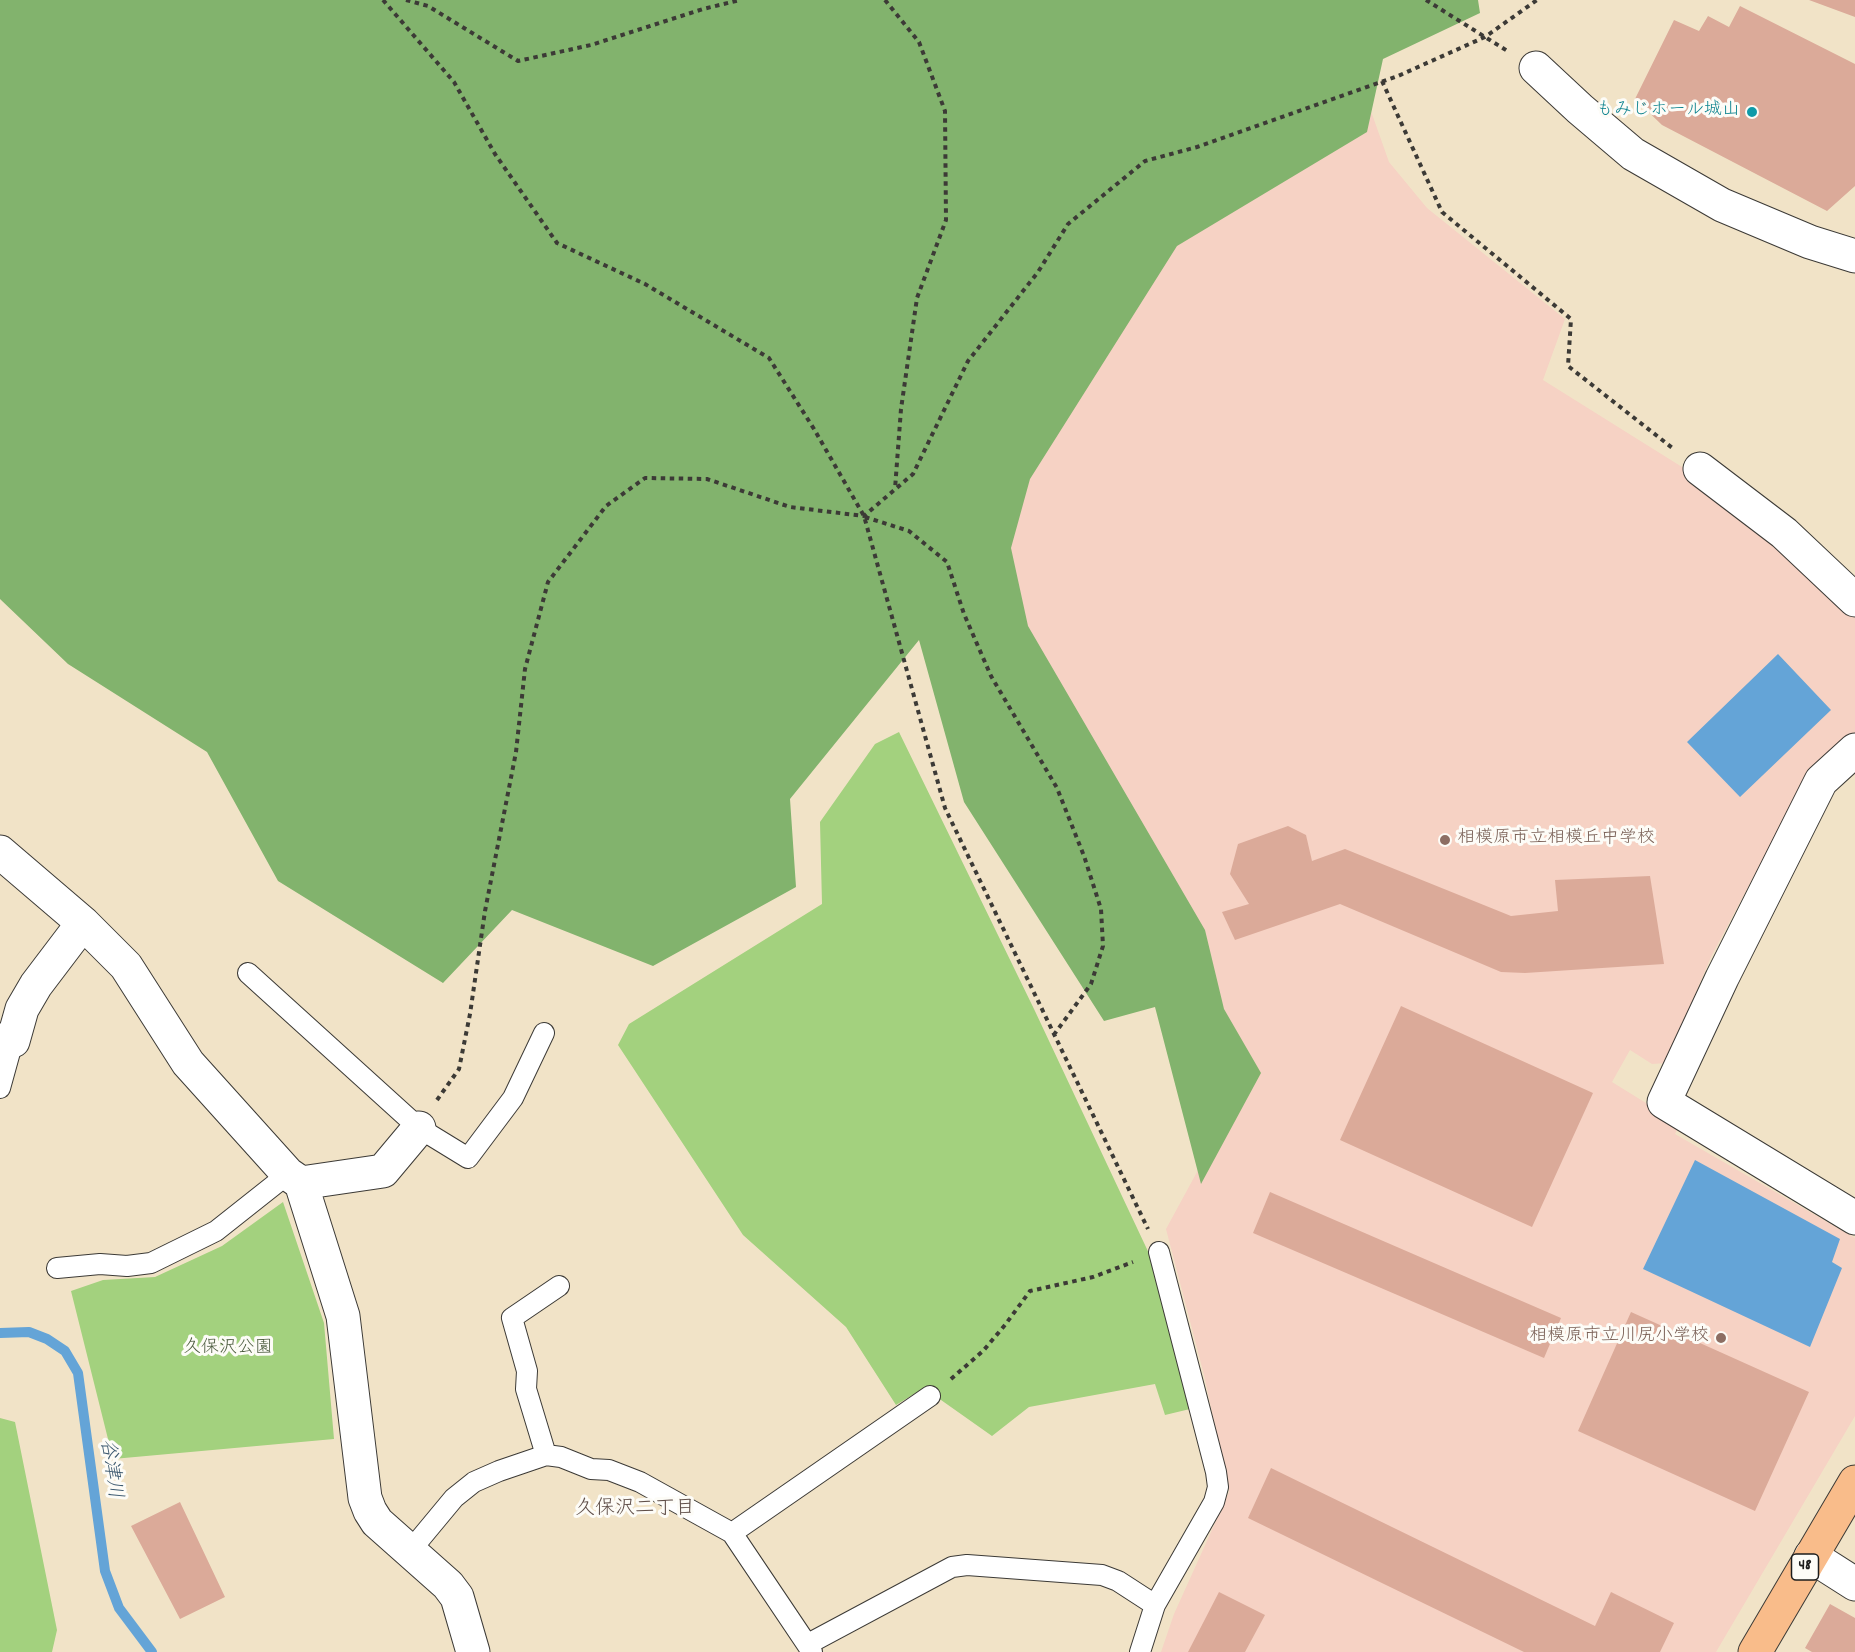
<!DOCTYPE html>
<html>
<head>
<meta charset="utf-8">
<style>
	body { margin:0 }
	canvas { display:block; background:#f1e3c7 }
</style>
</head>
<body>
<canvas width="1855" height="1652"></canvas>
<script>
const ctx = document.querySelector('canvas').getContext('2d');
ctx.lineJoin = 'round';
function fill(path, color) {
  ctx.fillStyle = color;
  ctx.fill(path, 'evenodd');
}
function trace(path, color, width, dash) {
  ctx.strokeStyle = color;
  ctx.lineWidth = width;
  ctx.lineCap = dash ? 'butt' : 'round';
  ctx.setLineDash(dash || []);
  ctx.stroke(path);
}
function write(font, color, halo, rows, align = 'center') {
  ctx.font = font + ' Dekko,"Klee One",sans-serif';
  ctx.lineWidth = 6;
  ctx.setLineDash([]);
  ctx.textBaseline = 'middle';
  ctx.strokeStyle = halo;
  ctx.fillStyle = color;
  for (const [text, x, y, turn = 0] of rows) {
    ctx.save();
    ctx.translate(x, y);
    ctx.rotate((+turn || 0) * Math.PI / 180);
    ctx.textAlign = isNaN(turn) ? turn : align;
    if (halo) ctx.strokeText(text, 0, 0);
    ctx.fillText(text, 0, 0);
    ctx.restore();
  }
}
fill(new Path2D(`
	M1366 97 1389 162 1427 208 1565 319 1543 380 1730 497 1844 602 1855 618V733L1810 770 1711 957 1666 1063 1652 1064 1630 1050 1612 1082 1680 1124 1675 1134 1855 1238V1416L1716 1652H1161L1174 1614 1229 1492 1204 1375 1166 1229 1235 1102 981 647 1003 448 1131 211Z`), '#f6d2c4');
fill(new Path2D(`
	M899 732 1034 1009 1153 1262 1190 1409 1165 1415 1155 1384 1029 1407 992 1436 924 1388 896 1405 846 1327 743 1235 618 1045 629 1024 822 904 820 822 875 744Z
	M283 1202 324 1323 334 1439 113 1459 71 1291 103 1280 155 1277 222 1246Z
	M0 1418 15 1422 57 1630 52 1652H0Z`), '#a3d17e');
fill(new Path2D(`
	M0 0H1478L1480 13 1383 59 1367 132 1177 246 1030 479 1011 548 1028 626 1205 930 1224 1009 1261 1073 1201 1184 1155 1007 1104 1021 964 802 919 640 790 799 796 887 653 966 512 910 443 983 278 881 207 752 68 664 0 599Z`), '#82b36d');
fill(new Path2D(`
	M1778 654 1831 710 1740 797 1687 742Z
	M1695 1160 1840 1239 1832 1262 1842 1268 1810 1347 1643 1269Z`), '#64a4d7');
trace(new Path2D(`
	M0 1333 29 1332 47 1339 65 1351 78 1373 105 1571 119 1608 152 1652`), '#64a4d7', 10);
fill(new Path2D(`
	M1809 0H1855V17Z
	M1740 6 1855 64V186L1827 211 1662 125 1635 99 1674 20 1699 31 1708 16 1729 27Z
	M1288 826 1306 835 1312 861 1345 849 1511 916 1558 911 1555 880 1650 876 1664 964 1525 973 1501 972 1340 904 1235 940 1222 912 1249 904 1230 874 1238 844Z
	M1401 1006 1593 1093 1532 1227 1340 1140Z
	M1270 1192 1561 1318 1544 1358 1253 1233Z
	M1631 1312 1809 1392 1755 1511 1578 1431Z
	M1271 1468 1595 1626 1611 1592 1674 1623 1660 1652H1524L1248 1518Z
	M180 1502 225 1597 180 1619 131 1526Z
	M1219 1592 1265 1615 1245 1652H1188Z
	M1830 1604 1855 1618V1652H1812L1805 1648Z`), '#dbaa99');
const service = new Path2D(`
	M248 973 419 1128 468 1158 513 1098 544 1033
	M0 1088 13 1041
	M57 1268 100 1264 127 1266 151 1263 216 1231 288 1174
	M546 1455 526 1389 527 1371 512 1318 559 1286
	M732 1533 930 1396
	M410 1551 454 1498 474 1482 499 1471 546 1455 561 1457 591 1469 609 1470 640 1482 732 1533 812 1652
	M808 1644 952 1567 967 1565 1102 1575 1118 1581 1155 1605
	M1140 1652 1155 1605 1214 1502 1218 1487 1216 1472 1159 1252`);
const minor = new Path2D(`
	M1700 469 1784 533 1855 600
	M1855 750 1821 781 1722 978 1664 1102 1855 1218
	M0 852 83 923 126 966 188 1063 288 1174 301 1183 343 1316 365 1498 370 1511 377 1522 448 1585 457 1597 473 1652
	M0 1040 13 1041 22 1009 36 985 83 923
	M301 1183 383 1171 419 1128
	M1811 1556 1855 1584`);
const tertiary = new Path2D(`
	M1536 68 1580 109 1633 154 1722 205 1810 242 1855 256`);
const primary = new Path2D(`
	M1755 1652 1855 1482`);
trace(service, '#3c3a36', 22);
trace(minor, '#3c3a36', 35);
trace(tertiary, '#3c3a36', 35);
trace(primary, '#3c3a36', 35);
trace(new Path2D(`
	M383 0 454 82 495 154 557 243 645 284 769 358 814 429 864 516 945 808 1148 1229
	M406 0 428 6 518 61 591 45 703 9 740 0
	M885 0 919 42 945 111 946 220 917 298 901 409 895 489
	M1426 0 1509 52
	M1382 81 1442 212 1571 319 1568 366 1675 450
	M865 517 909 531 947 562 964 614 991 676 1057 788 1084 856 1101 909 1103 946 1091 984 1053 1036
	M437 1100 459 1069 470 1014 485 911 516 752 525 669 548 582 606 506 645 478 707 479 790 507 864 516 913 474 968 361 1038 272 1068 224 1145 161 1197 147 1398 76 1485 37 1537 0
	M951 1379 983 1351 1005 1325 1030 1291 1093 1277 1133 1262`), '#3c3a36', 4, [4.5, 4.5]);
trace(service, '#fff', 20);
trace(minor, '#fff', 33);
trace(tertiary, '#fff', 33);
trace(primary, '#f9bc8a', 33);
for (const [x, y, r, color] of [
	[1752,112,6,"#0f9aa8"],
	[1445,840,6,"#8d6e63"],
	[1721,1338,6,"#8d6e63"]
]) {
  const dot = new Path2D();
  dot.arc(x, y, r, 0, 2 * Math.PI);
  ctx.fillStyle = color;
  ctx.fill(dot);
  trace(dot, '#fdfcf7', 2);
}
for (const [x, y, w] of [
	[1805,1567,27]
]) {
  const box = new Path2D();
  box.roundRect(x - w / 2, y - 13, w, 26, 4.5);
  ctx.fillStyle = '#fdfcf7';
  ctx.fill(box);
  trace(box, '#1c1c1c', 1.5);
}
write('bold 16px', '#1c1c1c', null, [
	["48",1805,1567]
]);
write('18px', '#0d838f', '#fdfcf7', [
	["もみじホール城山",1740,112]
], 'right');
write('18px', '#785e54', '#fdfcf7', [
	["相模原市立相模丘中学校",1457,840],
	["相模原市立川尻小学校",1709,1338,"right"]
], 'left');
write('18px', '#4b5b3e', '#fdfcf7', [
	["久保沢公園",228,1350]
]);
write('italic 20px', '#3c5970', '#fdfcf7', [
	["谷津川",109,1469,82]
]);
write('20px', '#5f4e48', '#fdfcf7', [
	["久保沢二丁目",635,1510]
]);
</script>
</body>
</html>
